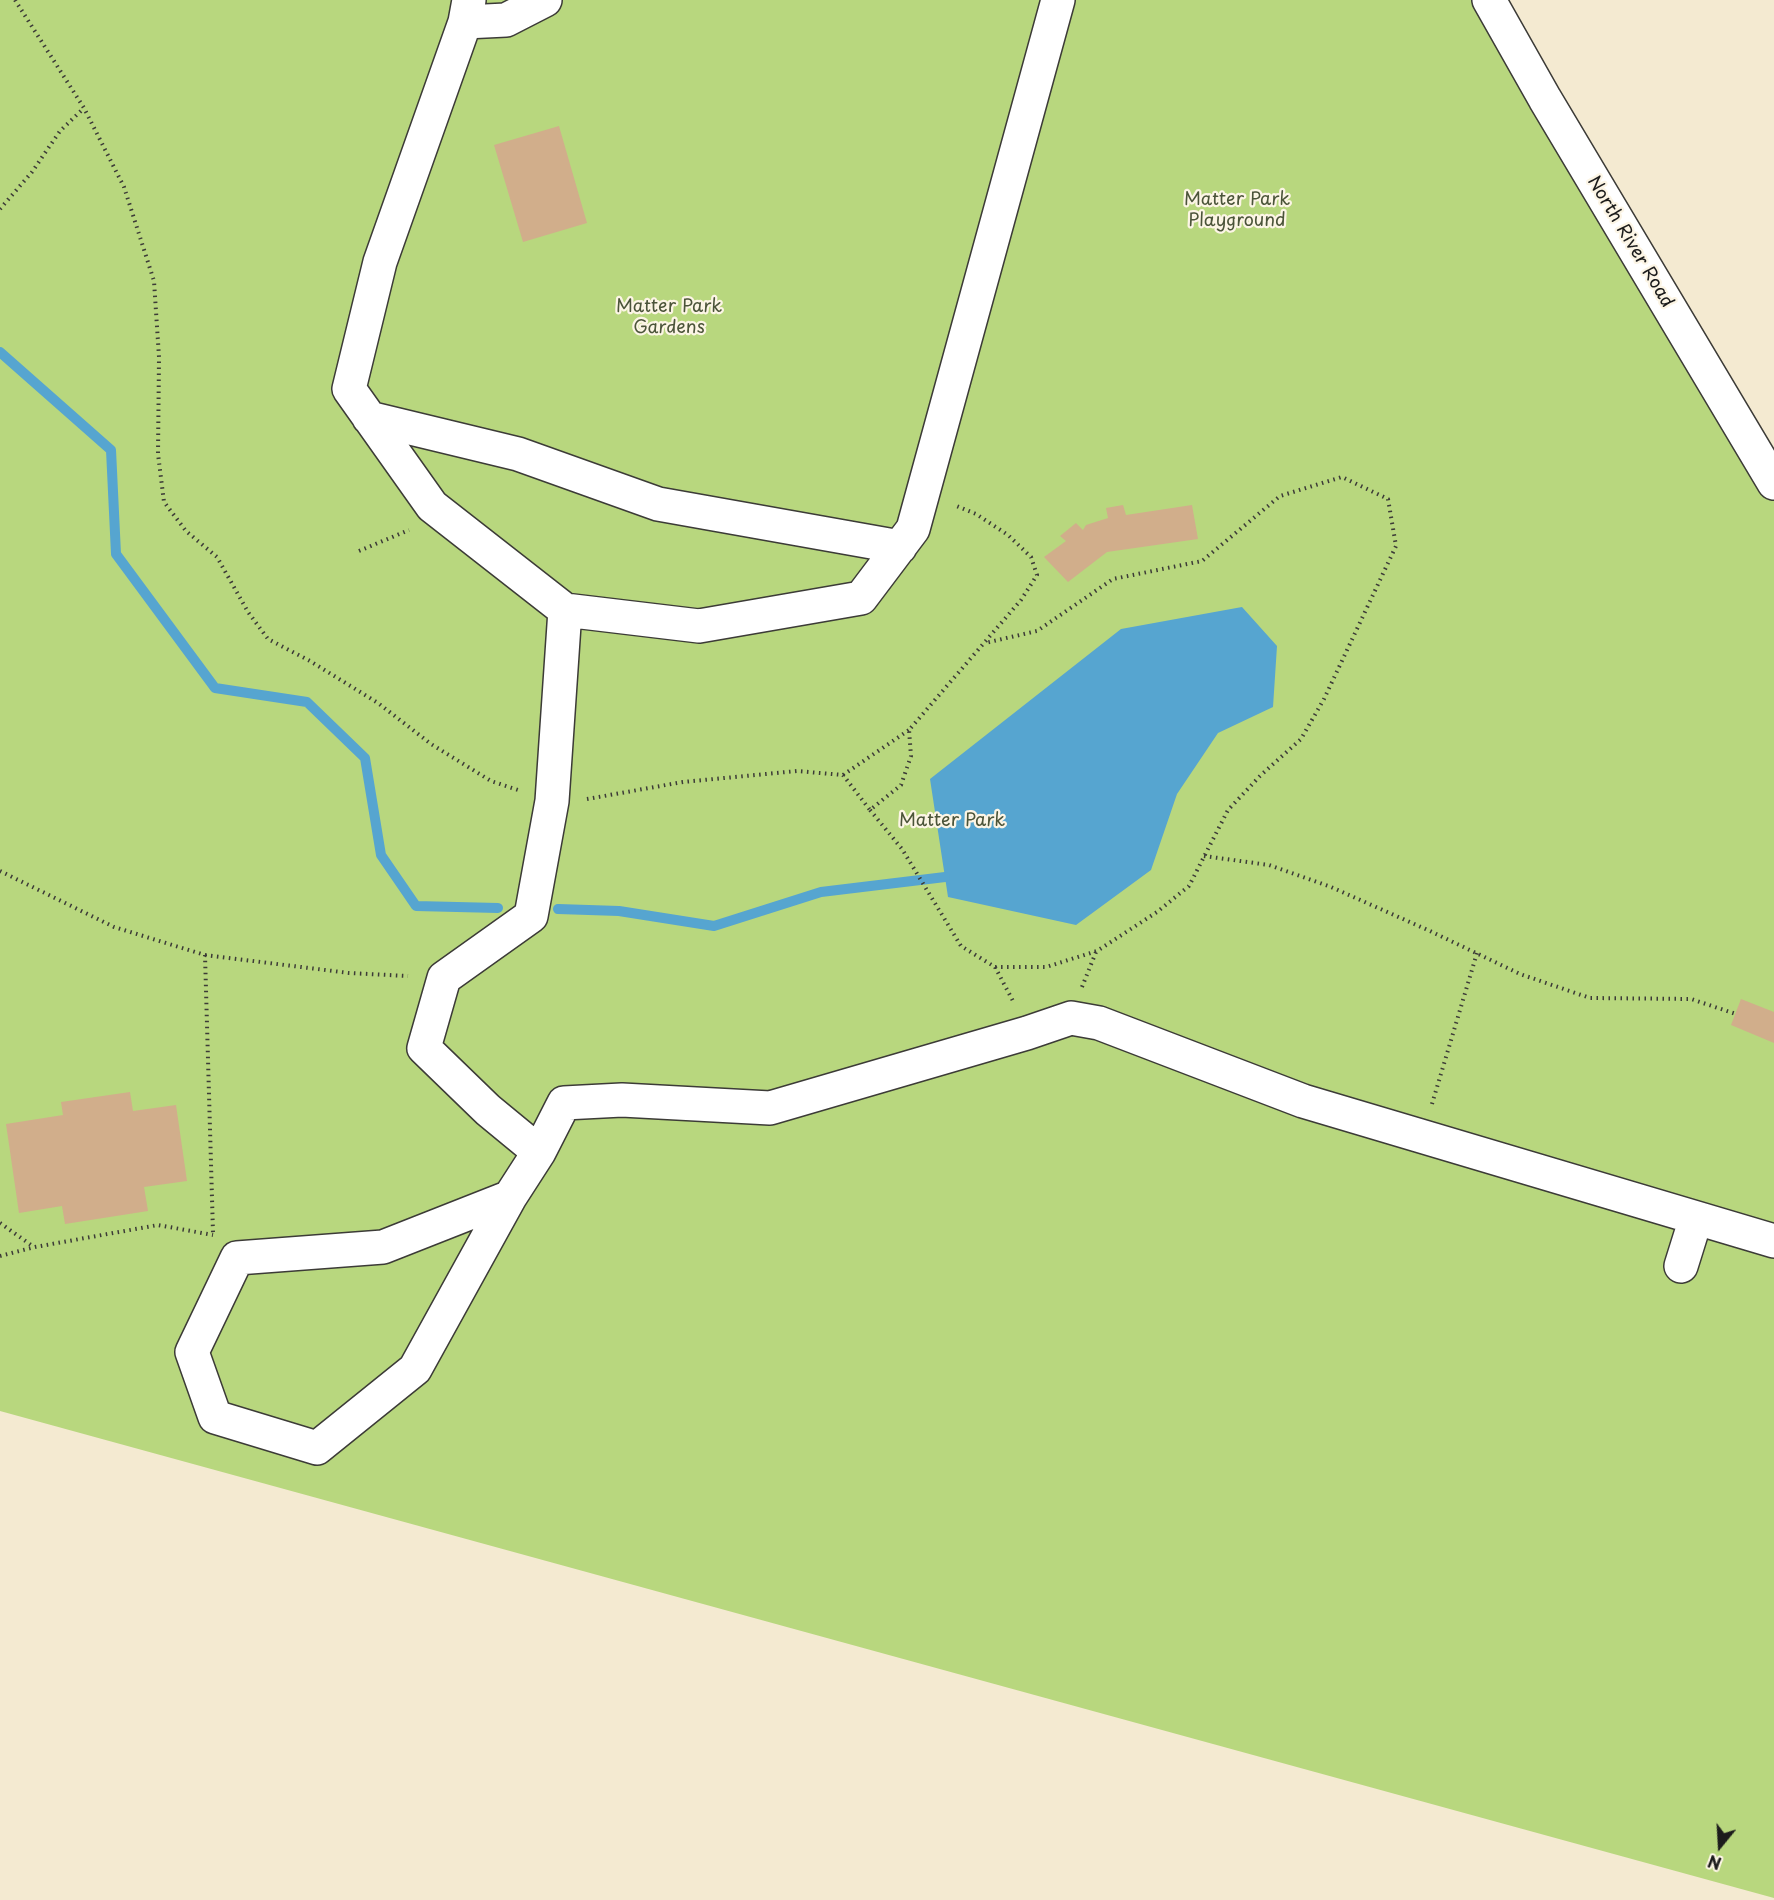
<!DOCTYPE html>
<html>
<head>
<meta charset="utf-8">
<style>
	body { margin:0 }
	#map { position:relative; width:1774px; height:1900px; overflow:hidden; background:#f4ead1; font-family:"Playpen Sans",sans-serif }
	canvas { display:block }
	.north { position:absolute; left:1690px; top:1816px; width:60px; height:60px; -webkit-text-stroke:4px #fcf5e5; paint-order:stroke; rotate:198deg; font-size:16px; font-weight:700; line-height:24px; text-align:center; color:#1c1c1c }
	.north::after { content:''; display:block; margin:auto; width:21px; height:27px; background:#1c1c1c; clip-path:polygon(50% 0,100% 100%,50% 72%,0 100%) }
</style>
</head>
<body>
<div id="map">
<canvas width="1774" height="1900"></canvas>
<div class="north">N</div>
</div>
<script>
const ctx = document.querySelector('canvas').getContext('2d');
ctx.lineJoin = 'round';
function fill(path, color) {
  ctx.fillStyle = color;
  ctx.fill(path, 'evenodd');
}
function trace(path, color, width, dash) {
  ctx.strokeStyle = color;
  ctx.lineWidth = width;
  ctx.lineCap = dash ? 'butt' : 'round';
  ctx.setLineDash(dash || []);
  ctx.stroke(path);
}
function write(font, color, halo, rows, align = 'center') {
  ctx.font = font + ' "Playpen Sans",sans-serif';
  ctx.lineWidth = 4.5;
  ctx.setLineDash([]);
  ctx.textBaseline = 'middle';
  ctx.strokeStyle = halo;
  ctx.fillStyle = color;
  for (const [text, x, y, turn = 0] of rows) {
    ctx.save();
    ctx.translate(x, y);
    ctx.rotate((+turn || 0) * Math.PI / 180);
    ctx.textAlign = isNaN(turn) ? turn : align;
    if (halo) ctx.strokeText(text, 0, 0);
    ctx.fillText(text, 0, 0);
    ctx.restore();
  }
}
fill(new Path2D(`
	M0 0H1489L1774 480V1898L0 1411Z`), '#b8d77e');
fill(new Path2D(`
	M1242 607 1277 646 1273 707 1218 733 1177 794 1151 870 1076 925 948 897 930 779 1121 629Z`), '#56a5d0');
trace(new Path2D(`
	M0 352 111 450 116 554 215 688 307 702 365 758 381 855 416 906 498 908
	M558 909 619 911 714 926 821 892 945 877`), '#56a5d0', 10);
fill(new Path2D(`
	M559 126 587 223 523 242 494 145Z
	M1123 505 1126 515 1192 505 1198 539 1107 552 1068 582 1044 557 1066 541 1060 536 1076 523 1083 530 1086 525 1108 518 1106 508Z
	M1741 999 1774 1012V1043L1731 1025Z
	M130 1092 133 1111 176 1105 187 1181 144 1187 148 1211 65 1224 62 1206 19 1213 6 1124 63 1115 61 1102Z`), '#d1ae8b');
const minor = new Path2D(`
	M469 0 465 22 380 262 349 389 432 506 565 610 699 626 861 598 913 529 1058 0
	M1489 0 1545 99 1774 483
	M465 22 506 20 545 0
	M369 418 518 454 658 504 900 547
	M539 1152 488 1110 424 1048 444 978 531 916 552 801 565 610
	M510 1197 383 1247 237 1258 192 1352 215 1417 317 1448 415 1369 510 1197 539 1152 564 1103 622 1100 770 1108 1027 1033 1071 1018 1099 1023 1303 1101 1774 1241
	M1681 1266 1696 1218`);
trace(minor, '#3c3b37', 36);
trace(new Path2D(`
	M15 0 84 108 124 187 154 281 159 357 158 454 164 502 186 531 217 557 248 612 268 639 310 661 378 703 431 744 491 781 518 790
	M0 209 32 172 60 131 84 108
	M359 551 409 530
	M843 775 909 730
	M587 799 683 782 797 771 843 775 870 810 901 785 911 756 909 730 1021 600 1037 575 1031 557 1008 535 976 514 954 505
	M870 810 902 849 961 946 995 967H1046L1097 951 1157 912 1189 886 1228 810 1260 776 1301 739 1324 699 1396 546 1388 499 1342 477 1280 496 1202 561 1113 579 1037 631 985 643
	M1204 856 1269 865 1331 887 1430 931 1520 974 1590 998 1691 999 1736 1014
	M0 871 114 927 205 955 213 1233
	M205 955 349 973 408 976
	M995 967 1013 1001
	M1082 987 1096 952
	M1432 1104 1477 953
	M0 1223 34 1247
	M0 1256 35 1247 158 1225 213 1235`), '#3c3b37', 4, [1.5, 4.5]);
trace(minor, '#fff', 33);
write('18px', '#4b5439', '#fcf5e5', [
	["Matter Park",1237,200],
	["Playground",1237,221],
	["Matter Park",669,307],
	["Gardens",669,328],
	["Matter Park",952,821]
]);
write('18px', '#1c1c1c', '#fcf5e5', [
	["North River Road",1630,242,59]
]);
</script>
</body>
</html>
